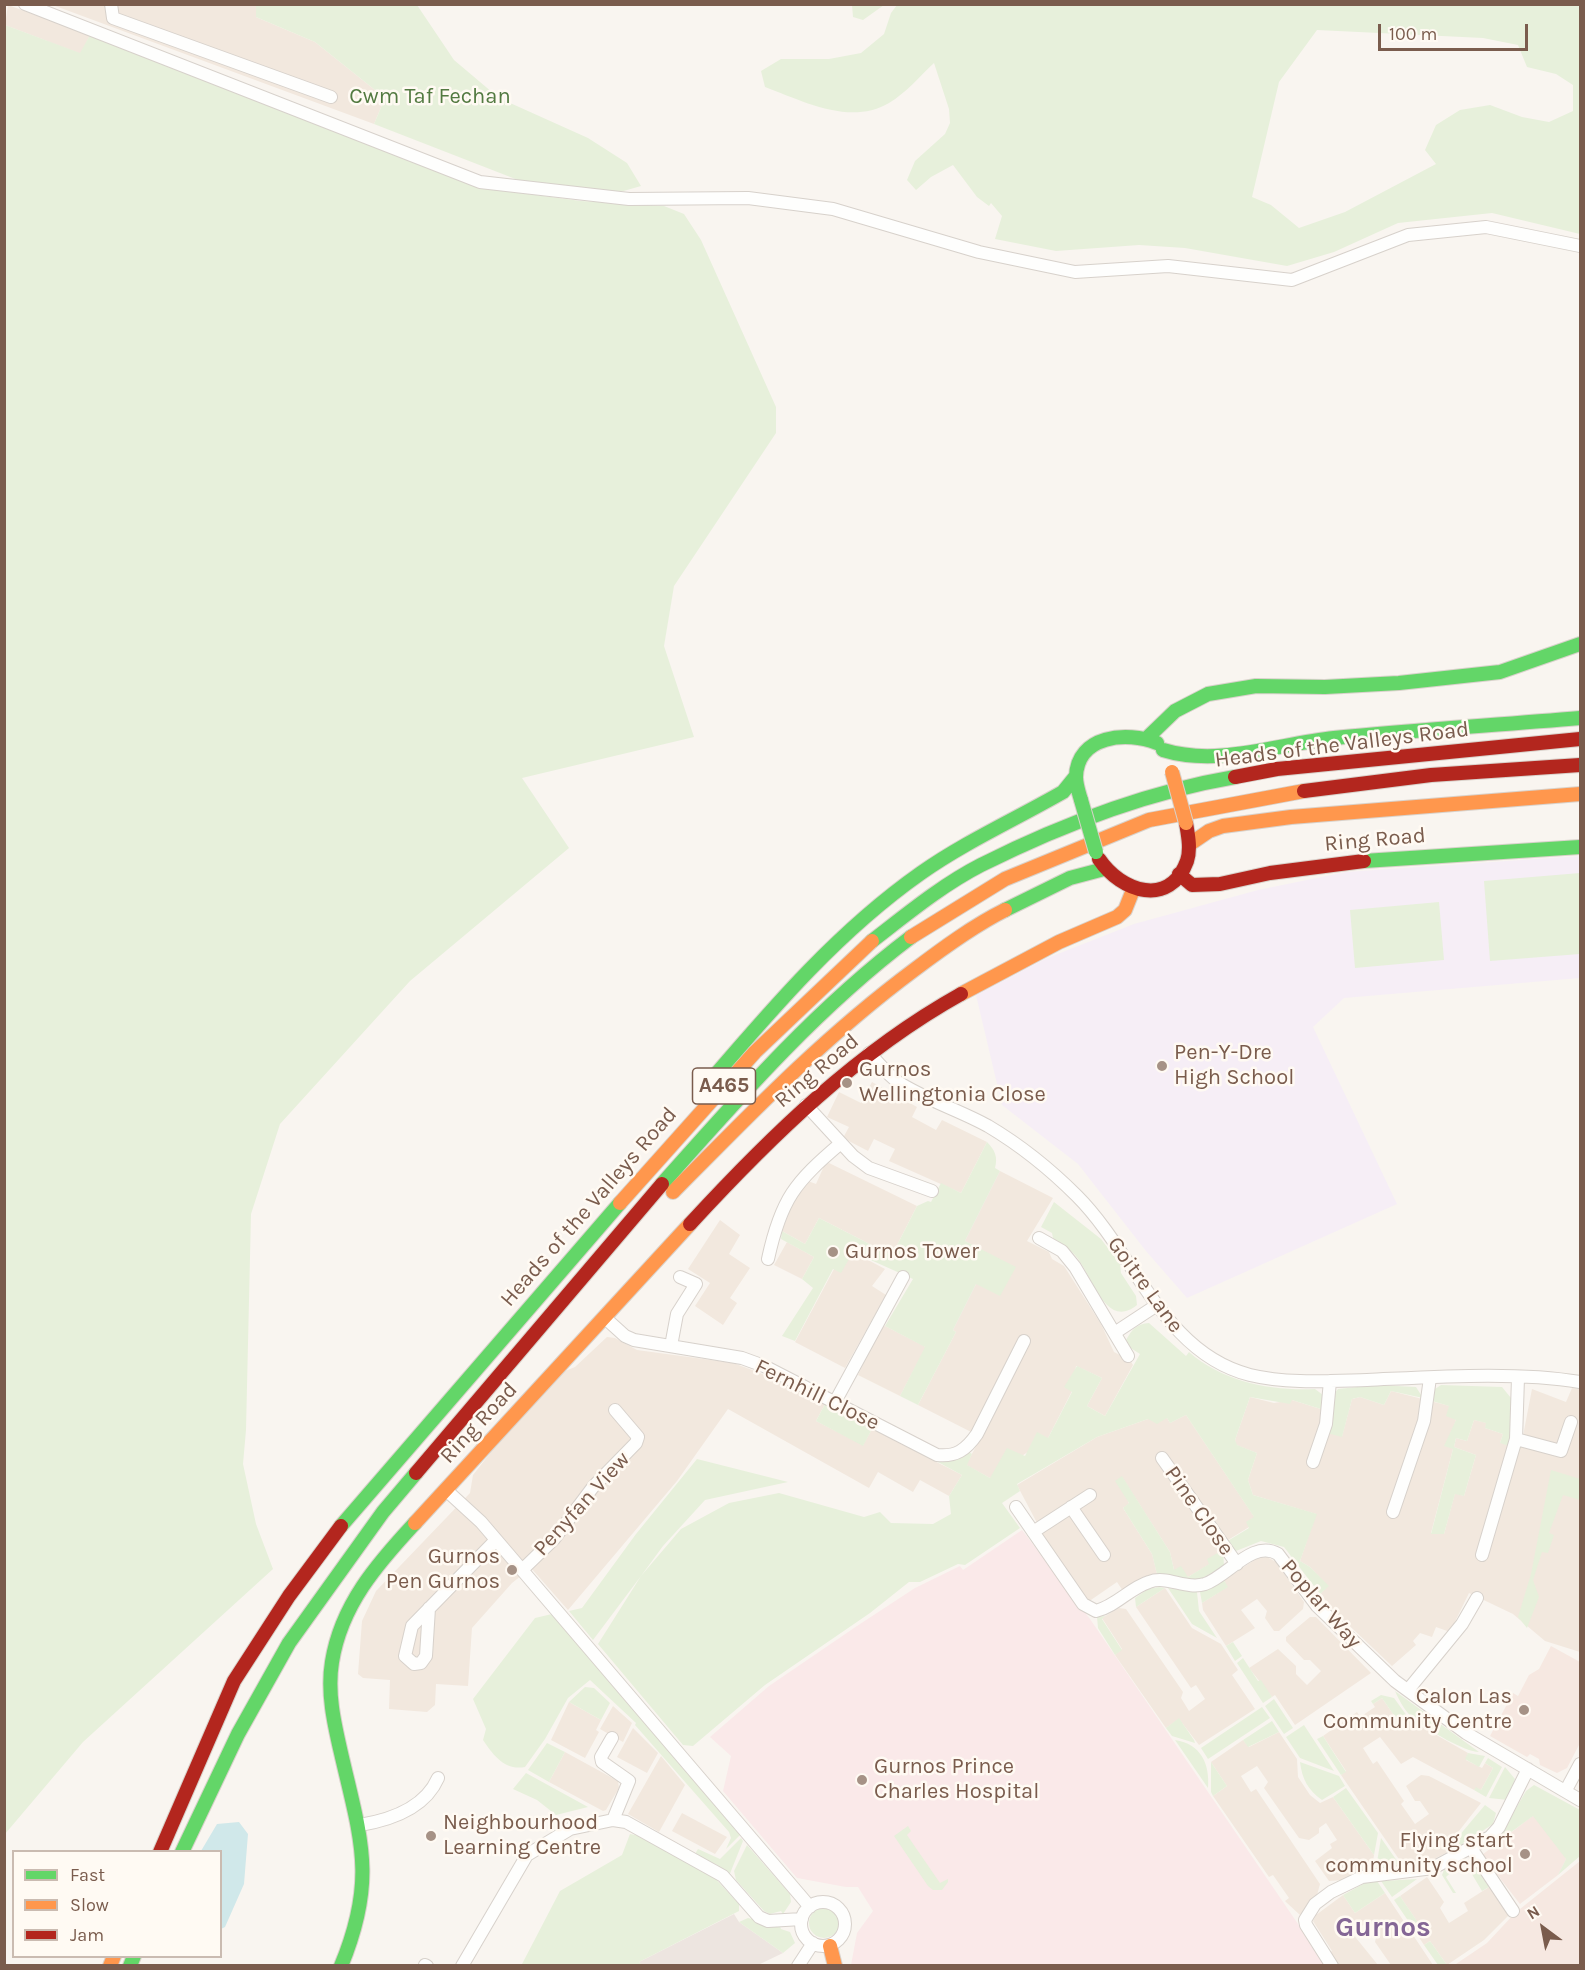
<!DOCTYPE html>
<html>
<head>
<meta charset="utf-8">
<style>
	body { margin:0 }
	#map { position:relative; width:1585px; height:1970px; overflow:hidden; background:#f9f5f0; font-family:Karla,sans-serif }
	canvas { display:block }
	.frame { position:absolute; inset:0; border:6px solid #7a5c4d; pointer-events:none }
	.legend { position:absolute; left:12px; top:1850px; width:210px; height:108px; box-sizing:border-box; background:#fffaf3; border:2px solid #cabbb1; margin:0; padding:8px 10px; list-style:none; font-size:18px; color:#7a5c4d }
	.legend li { display:flex; align-items:center; gap:12px; height:30px }
	.legend b { width:30px; border:2px solid #cabbb1 }
	.north { position:absolute; left:1513px; top:1898px; width:60px; height:60px; -webkit-text-stroke:4px #fffaf3; paint-order:stroke; rotate:328deg; font-size:16px; font-weight:700; line-height:24px; text-align:center; color:#7a5c4d }
	.north::after { content:''; display:block; margin:auto; width:21px; height:27px; background:#7a5c4d; clip-path:polygon(50% 0,100% 100%,50% 72%,0 100%) }
	.scale { position:absolute; left:1378px; top:24px; width:150px; height:27px; box-sizing:border-box; border:3px solid #7a5c4d; border-top:0; padding-left:8px; font-size:18px; line-height:21px; white-space:nowrap; color:#7a5c4d; -webkit-text-stroke:4px #fffaf3; paint-order:stroke }
</style>
</head>
<body>
<div id="map">
<canvas width="1585" height="1970"></canvas>
<div class="frame"></div>
<ul class="legend">
<li><b style="height:8px;background:#63d668"></b>Fast</li>
<li><b style="height:8px;background:#ff974d"></b>Slow</li>
<li><b style="height:8px;background:#b3261e"></b>Jam</li>
</ul>
<div class="north">N</div>
<div class="scale">100 m</div>
</div>
<script>
const ctx = document.querySelector('canvas').getContext('2d');
ctx.lineJoin = 'round';
function fill(path, color) {
  ctx.fillStyle = color;
  ctx.fill(path, 'evenodd');
}
function trace(path, color, width, dash) {
  ctx.strokeStyle = color;
  ctx.lineWidth = width;
  ctx.lineCap = dash ? 'butt' : 'round';
  ctx.setLineDash(dash || []);
  ctx.stroke(path);
}
function write(font, color, halo, rows, align = 'center') {
  ctx.font = font + ' Karla,sans-serif';
  ctx.lineWidth = 5;
  ctx.setLineDash([]);
  ctx.textBaseline = 'middle';
  ctx.strokeStyle = halo;
  ctx.fillStyle = color;
  for (const [text, x, y, turn = 0] of rows) {
    ctx.save();
    ctx.translate(x, y);
    ctx.rotate((+turn || 0) * Math.PI / 180);
    ctx.textAlign = isNaN(turn) ? turn : align;
    if (halo) ctx.strokeText(text, 0, 0);
    ctx.fillText(text, 0, 0);
    ctx.restore();
  }
}
fill(new Path2D(`
	M50 4 256 5V17L315 42 385 98 374 124Z
	M8 5 90 35 81 54 5 25Z
	M872 1082 917 1107 912 1117 936 1130 942 1120 987 1142 961 1193 889 1161 895 1149 874 1139 868 1151 843 1138 849 1127 827 1117 839 1092 861 1103Z
	M829 1163 917 1206 893 1253 889 1254 819 1218 805 1244 782 1231 793 1202 803 1187 808 1181 816 1184 825 1164Z
	M1000 1171 1053 1198 1027 1241 1049 1252 1052 1259 1064 1266 1101 1324 1114 1352 1130 1360 1133 1365 1105 1416 1087 1406 1102 1378 1076 1366 1072 1391 1048 1438 990 1478 966 1465 981 1437 918 1405 956 1332 953 1330 976 1284 1015 1268 965 1241Z
	M720 1220 740 1235 729 1254 750 1268 730 1298 737 1303 723 1325 695 1306 710 1283 688 1269Z
	M787 1242 814 1257 802 1279 774 1265Z
	M853 1252 885 1269 872 1286 886 1295 845 1368 795 1342 834 1269Z
	M885 1326 926 1347 900 1396 858 1375 881 1327Z
	M607 1337 615 1338 637 1350 733 1363 758 1372 825 1404 816 1421 863 1445 872 1429 962 1475 949 1496 920 1480 913 1492 878 1472 869 1488 728 1409 677 1481 568 1610 531 1568 512 1583 472 1628 468 1686 436 1684 435 1705 427 1712 389 1709 390 1680 363 1678 358 1674 362 1621 376 1591 470 1493 473 1475 495 1447 565 1371 575 1367Z
	M1572 1388 1580 1389V1652L1545 1641 1513 1614 1469 1593 1450 1632 1436 1627 1432 1637 1420 1633 1413 1641 1416 1645 1392 1666 1337 1614 1320 1594 1328 1586 1310 1567 1300 1561 1316 1514 1253 1495 1248 1480 1257 1453 1236 1445 1235 1440 1250 1397 1274 1403 1292 1400 1324 1410 1342 1436 1352 1399 1360 1397 1384 1405 1391 1391 1450 1406 1456 1420 1452 1432 1453 1449 1431 1533 1444 1534 1455 1493 1464 1496 1476 1455 1454 1447 1456 1438 1467 1441 1474 1420 1487 1423 1485 1428 1503 1434 1500 1443 1522 1441 1532 1389 1566 1402Z
	M1186 1415 1255 1518 1249 1527 1220 1545 1223 1550 1210 1564 1188 1577 1174 1570 1170 1552 1122 1477 1129 1504 1123 1508 1152 1554 1157 1574 1145 1577 1123 1591 1117 1582 1088 1602 1045 1538 1017 1485 1097 1437 1148 1419 1167 1418 1170 1423Z
	M1267 1557 1276 1562 1304 1602 1303 1609 1279 1631H1274L1265 1618 1267 1611 1257 1599 1241 1610 1255 1628 1226 1646 1203 1610 1202 1603 1227 1587 1224 1580 1256 1559Z
	M1165 1588 1192 1628 1221 1644 1238 1670 1232 1675 1255 1709 1199 1745 1179 1719 1166 1728 1115 1655 1122 1649 1102 1618 1119 1608 1126 1609 1183 1692 1181 1698 1189 1711 1205 1699 1196 1685 1191 1688 1136 1607Z
	M1310 1617H1316L1371 1673 1295 1725 1275 1695 1272 1697 1249 1668 1278 1649 1296 1666V1674L1307 1685 1321 1671 1310 1660H1304L1286 1641V1637Z
	M1382 1698 1395 1717 1406 1727 1410 1720 1468 1753 1466 1760 1482 1768 1485 1763 1493 1768 1481 1790 1476 1788 1474 1790 1413 1757 1401 1764 1380 1737 1363 1748 1373 1764 1377 1761 1404 1801 1401 1804 1415 1824 1429 1814 1420 1801H1415L1406 1786 1421 1775 1429 1776 1481 1803 1455 1836 1453 1849 1421 1866 1405 1868 1341 1775 1346 1771 1323 1736 1357 1712 1360 1717 1375 1707 1373 1704Z
	M569 1702 601 1720 596 1730 599 1732 585 1758 551 1740Z
	M613 1706 632 1723 623 1742 600 1729Z
	M633 1728 658 1753 647 1773 617 1757Z
	M1279 1732 1297 1759 1298 1777 1310 1795 1320 1803 1333 1797 1374 1855 1372 1869 1343 1880 1329 1881 1315 1861 1332 1848 1330 1844 1337 1840 1326 1823 1319 1828V1833L1309 1840 1299 1838 1264 1788 1268 1782 1257 1766 1241 1776 1251 1792 1256 1789 1320 1884 1317 1895 1300 1915 1287 1903 1285 1901 1289 1898 1273 1875 1269 1877 1213 1796 1227 1786 1211 1762 1243 1740 1249 1747Z
	M565 1752 618 1781 619 1788 606 1810 603 1811 549 1782Z
	M661 1756 685 1785 659 1832 628 1814Z
	M682 1813 727 1837 715 1854 672 1831Z
	M1427 1877 1444 1902 1440 1908 1449 1923 1468 1911 1464 1903 1489 1887 1509 1915 1484 1940 1447 1965 1430 1941 1424 1945 1413 1928 1418 1923 1400 1896Z
	M1385 1893 1433 1965H1391L1375 1942 1377 1932 1369 1921 1352 1933 1378 1965H1338L1329 1953 1332 1951 1313 1921 1316 1915 1343 1895 1355 1913Z`), '#f2e8de');
fill(new Path2D(`
	M1551 1646 1580 1662V1743L1567 1768 1557 1773 1540 1765 1539 1759 1530 1754 1527 1757 1490 1736 1513 1693 1518 1696 1529 1675 1539 1669Z
	M1553 1800 1566 1859 1558 1875 1520 1904 1482 1855Z
	M1580 1861V1965L1453 1966 1487 1943 1515 1913Z`), '#f6e8e1');
fill(new Path2D(`
	M734 1914 739 1922 783 1953 758 1965 642 1966 639 1962Z`), '#ede5e0');
fill(new Path2D(`
	M1580 856V978L1344 998 1313 1027 1397 1204 1187 1298 1146 1251 1078 1164 1002 1105 976 995 1045 959 1134 924 1258 890 1346 872Z`), '#f6eef6');
fill(new Path2D(`
	M1022 1530 1090 1619 1326 1965H851L857 1933 873 1911 858 1887H846L797 1878 723 1791 731 1756 710 1737 769 1686 857 1626 915 1588 960 1566 963 1570Z`), '#fae9e9');
fill(new Path2D(`
	M256 5H417L454 60 499 98 588 138 627 163 641 186 620 192 518 180 374 124 385 98 315 42 256 17Z
	M852 5V4L884 5 863 20 853 17Z
	M897 5H1580V234L1492 213 1398 223 1334 252 1287 266 1185 248 1139 245 1056 251 995 239 1002 216 991 203 989 206 977 197 953 165 931 177 916 190 907 180 915 161 945 134 950 123 949 109 934 63C920 76 906 93 889 103 850 126 803 101 765 87L761 71 781 59H829L861 53 884 34 891 13ZM1317 30 1483 38 1518 45 1527 67 1556 74 1573 85V111L1549 122 1522 117 1490 105 1460 110 1436 125 1425 150 1436 164 1345 212 1299 228 1271 205 1252 197 1279 82Z
	M5 25 80 53 90 35 491 189 581 201 664 206 684 214 701 240 776 407V433L674 586 664 646 694 737 522 778 569 848 410 981 280 1124 251 1214 246 1430 243 1464 256 1524 273 1569 83 1742 5 1834Z
	M1580 873V954L1490 961 1484 881Z
	M1439 902 1444 960 1355 968 1350 910Z
	M987 1142C995 1150 998 1157 995 1168L1000 1171 965 1241 1016 1267 1000 1296 976 1284 953 1330 956 1332 918 1405 900 1396 925 1347 885 1326 913 1279 853 1252 841 1273 833 1269 795 1341 782 1336 813 1288 802 1279 814 1257 781 1239 782 1231 805 1244 819 1218 889 1254 893 1253 917 1206 928 1201 931 1202 941 1183 961 1193Z
	M1054 1202 1101 1239 1120 1264 1121 1273 1136 1296 1137 1305C1105 1331 1092 1274 1075 1255 1069 1249 1060 1243 1053 1238L1052 1233 1041 1227Z
	M1149 1323 1186 1356 1189 1352C1223 1382 1271 1391 1315 1389L1323 1395 1324 1410 1292 1400 1290 1404 1250 1397 1235 1440 1237 1445 1257 1453 1248 1480 1253 1495 1317 1514 1300 1561 1310 1567 1329 1586 1320 1594 1284 1547 1261 1541 1236 1551 1226 1542 1249 1528 1246 1522 1254 1517 1186 1415 1170 1423 1167 1418 1157 1424 1148 1419 1097 1437 1017 1484 1020 1491 1002 1503 1020 1528 965 1565 958 1564 920 1582H909L870 1613 765 1685 693 1746 683 1745 598 1644 641 1576 593 1640 569 1611 582 1608 636 1534 697 1459 788 1482 705 1500 663 1546 641 1576 681 1529 729 1503 779 1493 864 1517 880 1512 891 1523 933 1524 951 1514 949 1496 962 1475 934 1460 969 1452 972 1454 967 1465 990 1478 1007 1448 1025 1456 1037 1432 1048 1438 1072 1392 1064 1387 1077 1366 1102 1378 1087 1406 1105 1416 1140 1354 1129 1347 1126 1340C1132 1329 1137 1324 1149 1323Z
	M1377 1385 1416 1387 1423 1398 1391 1391 1384 1405 1360 1397 1352 1399 1342 1437 1327 1433 1334 1394 1338 1389Z
	M1441 1385 1502 1387 1511 1398 1512 1440 1509 1446 1500 1443 1503 1434 1485 1428 1486 1423 1474 1420 1467 1441 1456 1438 1454 1447 1476 1455 1464 1496 1455 1494 1444 1534H1431L1453 1449 1444 1446 1456 1420 1446 1416 1449 1406 1432 1401 1435 1389Z
	M825 1404 872 1429 863 1446 816 1421Z
	M1551 1470 1580 1479V1500L1563 1495 1549 1533 1554 1535 1548 1553 1542 1552 1533 1580 1539 1597 1527 1628 1518 1617 1531 1574Z
	M1122 1476 1170 1552 1174 1570 1181 1566 1188 1577 1209 1564 1207 1559 1223 1550 1224 1566 1197 1581 1157 1574 1152 1554 1123 1508 1129 1503 1115 1481Z
	M1224 1580 1228 1587 1202 1603 1200 1592Z
	M1159 1587 1165 1588 1136 1607 1135 1598 1148 1589Z
	M1168 1588 1197 1592 1199 1611 1217 1638 1192 1624Z
	M552 1614 741 1834 726 1849 731 1838 729 1832 635 1725 636 1723 590 1680 568 1698 545 1739 525 1767C505 1771 493 1755 483 1740L486 1729 473 1699 535 1618Z
	M1105 1616 1102 1619 1122 1650 1115 1655 1098 1628 1097 1617Z
	M1233 1642 1242 1656 1235 1661 1226 1646Z
	M1243 1658 1258 1681 1261 1680 1272 1697 1263 1703 1237 1663Z
	M585 1687 594 1688 610 1703 601 1720 569 1702Z
	M1395 1691 1479 1752C1465 1752 1428 1730 1417 1721 1406 1714 1400 1702 1395 1691Z
	M1381 1695 1394 1698 1410 1720 1406 1727 1395 1717 1382 1698 1373 1704 1371 1701Z
	M1274 1699 1293 1728 1284 1734 1265 1706Z
	M1262 1707 1270 1718 1208 1759 1201 1748Z
	M1179 1718 1194 1740 1195 1743 1172 1736 1166 1728Z
	M1272 1721 1279 1732 1248 1747 1243 1740Z
	M1304 1725 1334 1771 1300 1758 1286 1737Z
	M1323 1736 1346 1772 1341 1775 1317 1739Z
	M1175 1740C1201 1744 1210 1764 1208 1788Z
	M547 1743 565 1752 549 1782 528 1770Z
	M1468 1753 1485 1756 1479 1767 1465 1759Z
	M1488 1758 1502 1767 1486 1797 1474 1790 1476 1787 1481 1790 1493 1768 1485 1763Z
	M1211 1762 1227 1786 1213 1796 1211 1792Z
	M1300 1762 1339 1776 1345 1786 1322 1800C1308 1790 1302 1779 1300 1762Z
	M1505 1767 1515 1779 1508 1800 1489 1798Z
	M526 1773 588 1807 556 1815 537 1800 513 1789Z
	M1534 1785 1580 1810V1856L1558 1875 1566 1859 1533 1816 1499 1841 1498 1839 1526 1791Z
	M1346 1788 1378 1833 1374 1855 1333 1797Z
	M1485 1805 1496 1813 1493 1824 1457 1848 1458 1837Z
	M908 1826 911 1831 907 1835 940 1883 948 1879V1882L942 1890H933L928 1886 894 1836Z
	M630 1834 640 1836 712 1875 739 1904V1911L639 1962 642 1965 521 1966 560 1891 622 1855Z
	M741 1838 743 1841 729 1876 717 1865 695 1854 698 1849 720 1859Z
	M1381 1838 1402 1868H1376Z
	M747 1845 790 1894 791 1902 783 1914 781 1911 770 1914 764 1911 736 1880 734 1871Z
	M1463 1859 1473 1863 1489 1887 1482 1891 1464 1861 1446 1877 1456 1893H1453L1442 1875 1444 1870Z
	M1417 1879 1392 1897 1381 1881Z
	M1377 1881 1385 1893 1355 1913 1343 1895 1365 1883Z
	M1400 1896 1419 1924 1413 1928 1394 1900Z
	M809 1923a15 15 0 1 1 30 0a15 15 0 1 1-30 0Z
	M748 1918 780 1926 781 1929 790 1932 795 1943 783 1953 739 1922Z
	M1430 1941 1447 1965H1438L1424 1945Z`), '#e7f0db');
fill(new Path2D(`
	M239 1822 248 1834 244 1884 225 1927 221 1929 220 1852 201 1851 217 1824Z`), '#d0e8ea');
const street = new Path2D(`
	M25 4 480 182 629 199 748 198 833 209 979 252 1075 272 1168 266 1292 280 1408 235 1486 227 1580 246
	M111 4 113 18 331 97
	M869 1053C878 1062 888 1075 898 1082 926 1100 959 1110 988 1126 1020 1145 1051 1170 1077 1196 1135 1254 1163 1353 1250 1375 1287 1384 1329 1381 1367 1380 1433 1377 1516 1371 1580 1382
	M806 1105 853 1156 869 1168 932 1191
	M1039 1238 1062 1251 1075 1267 1128 1356
	M768 1259C781 1199 795 1182 841 1143
	M604 1317 625 1336 634 1340 742 1358 764 1366 937 1455C956 1457 966 1450 977 1434L1024 1341
	M1116 1332 1157 1305
	M671 1346 677 1314 696 1284 680 1277
	M835 1402 903 1277
	M1516 1439 1561 1451 1571 1422
	M1162 1458 1237 1564
	M1313 1462 1326 1424 1330 1381
	M446 1490 481 1522 810 1907
	M1016 1507 1083 1604 1096 1611C1116 1606 1130 1588 1149 1582 1167 1575 1186 1590 1205 1584 1228 1576 1253 1539 1278 1554L1317 1606 1395 1681 1466 1733 1580 1800
	M1071 1507 1104 1555
	M1393 1512 1424 1421 1430 1378
	M1033 1532 1090 1495
	M1482 1555 1516 1439 1518 1378
	M522 1570 554 1539 593 1487 636 1443 638 1437 615 1410
	M429 1608 426 1656 421 1663 414 1664 405 1656 412 1626 496 1540
	M1408 1690 1462 1624 1477 1598
	M612 1738 601 1757 602 1762 629 1781 613 1820
	M1566 1790 1580 1764
	M360 1825C390 1820 425 1808 438 1778
	M1471 1848 1513 1911
	M801 1924a22 22 0 1 1 44 0a22 22 0 1 1-44 0Z
	M425 1965 427 1966
	M462 1966 527 1855 570 1829 613 1820 626 1822 723 1876 759 1917 768 1921 802 1919
	M798 1966 813 1943
	M1332 1966 1306 1925 1305 1920 1315 1904 1331 1892 1362 1877 1433 1868 1490 1837 1499 1827 1528 1769`);
const fast = new Path2D(`
	M1147 738 1175 711 1208 694 1256 686 1325 687 1399 683 1500 672 1580 644
	M1163 750C1218 767 1278 744 1334 738 1416 730 1498 725 1580 718
	M1081 800C1079 793 1076 785 1076 777 1077 735 1127 731 1157 743
	M1364 861 1580 847
	M1005 910 1070 878 1104 869
	M872 941C907 914 942 885 981 865 1061 825 1147 792 1235 777
	M705 1087C771 1010 837 932 921 873 965 842 1016 819 1063 792L1076 776
	M662 1184C740 1096 817 1008 911 937
	M341 1526 620 1203
	M182 1852 238 1734 289 1643 383 1512 416 1473
	M130 1966 134 1956
	M341 1966C377 1879 361 1840 341 1753 334 1723 327 1692 332 1662 341 1605 377 1564 415 1523`);
const slow = new Path2D(`
	M1190 844 1209 831 1223 826 1291 817 1580 794
	M911 937 1005 879 1149 820 1304 791
	M961 994 1059 942 1117 917 1125 910 1133 890
	M673 1192C751 1113 824 1037 914 970 943 948 973 926 1005 910
	M620 1203 755 1052 872 941
	M415 1523 690 1224
	M830 1946 835 1966
	M110 1966 114 1956`);
const jam = new Path2D(`
	M1235 777 1277 769 1580 739
	M1304 791 1431 775 1580 765
	M1099 859C1121 892 1170 908 1187 861 1191 849 1188 835 1186 823
	M1179 874 1192 885 1220 884 1270 873 1364 861
	M690 1224C771 1136 857 1052 961 994
	M416 1473 662 1184
	M160 1852 234 1681 289 1596 341 1526`);
trace(street, '#d7d1cb', 14);
trace(fast, '#d9d2cb', 16);
trace(slow, '#d9d2cb', 16);
trace(jam, '#d9d2cb', 16);
trace(street, '#fefefd', 12);
trace(fast, '#63d668', 14);
trace(slow, '#ff974d', 14);
trace(jam, '#b3261e', 14);
const fastBridge = new Path2D(`
	M1081 800 1096 852`);
const slowBridge = new Path2D(`
	M1172 772 1186 823`);
trace(fastBridge, '#d9d2cb', 16, []);
trace(slowBridge, '#d9d2cb', 16, []);
trace(fastBridge, '#63d668', 14);
trace(slowBridge, '#ff974d', 14);
for (const [x, y, r, color] of [
	[1162,1066,6,"#a69286"],
	[847,1083,6,"#a69286"],
	[833,1252,6,"#a69286"],
	[512,1570,6,"#a69286"],
	[1524,1710,6,"#a69286"],
	[862,1780,6,"#a69286"],
	[431,1836,6,"#a69286"],
	[1525,1854,6,"#a69286"]
]) {
  const dot = new Path2D();
  dot.arc(x, y, r, 0, 2 * Math.PI);
  ctx.fillStyle = color;
  ctx.fill(dot);
  trace(dot, '#fffaf3', 2);
}
for (const [x, y, w] of [
	[724,1086,63]
]) {
  const box = new Path2D();
  box.roundRect(x - w / 2, y - 18, w, 36, 4.5);
  ctx.fillStyle = '#fffaf3';
  ctx.fill(box);
  trace(box, '#7a5c4d', 1.5);
}
write('bold 21px', '#7a5c4d', null, [
	["A465",724,1086]
]);
write('22px', '#537a41', '#fffaf3', [
	["Cwm Taf Fechan",430,97]
]);
write('22px', '#7a5c4d', '#fffaf3', [
	["Heads of the Valleys Road",1342,745,-7],
	["Ring Road",1375,840,-5],
	["Ring Road",817,1071,-40],
	["Heads of the Valleys Road",589,1207,-49],
	["Goitre Lane",1145,1285,54],
	["Fernhill Close",817,1395,26],
	["Ring Road",479,1423,-47],
	["Penyfan View",582,1504,-48],
	["Pine Close",1199,1511,55],
	["Poplar Way",1321,1604,49]
]);
write('22px', '#7a5c4d', '#fffaf3', [
	["Pen-Y-Dre",1174,1053],
	["High School",1174,1078],
	["Gurnos",859,1070],
	["Wellingtonia Close",859,1095],
	["Gurnos Tower",845,1252],
	["Gurnos",500,1557,"right"],
	["Pen Gurnos",500,1582,"right"],
	["Calon Las",1512,1697,"right"],
	["Community Centre",1512,1722,"right"],
	["Gurnos Prince",874,1767],
	["Charles Hospital",874,1792],
	["Neighbourhood",443,1823],
	["Learning Centre",443,1848],
	["Flying start",1513,1841,"right"],
	["community school",1513,1866,"right"]
], 'left');
write('bold 28px', '#846695', '#fffaf3', [
	["Gurnos",1383,1928]
]);
</script>
</body>
</html>
